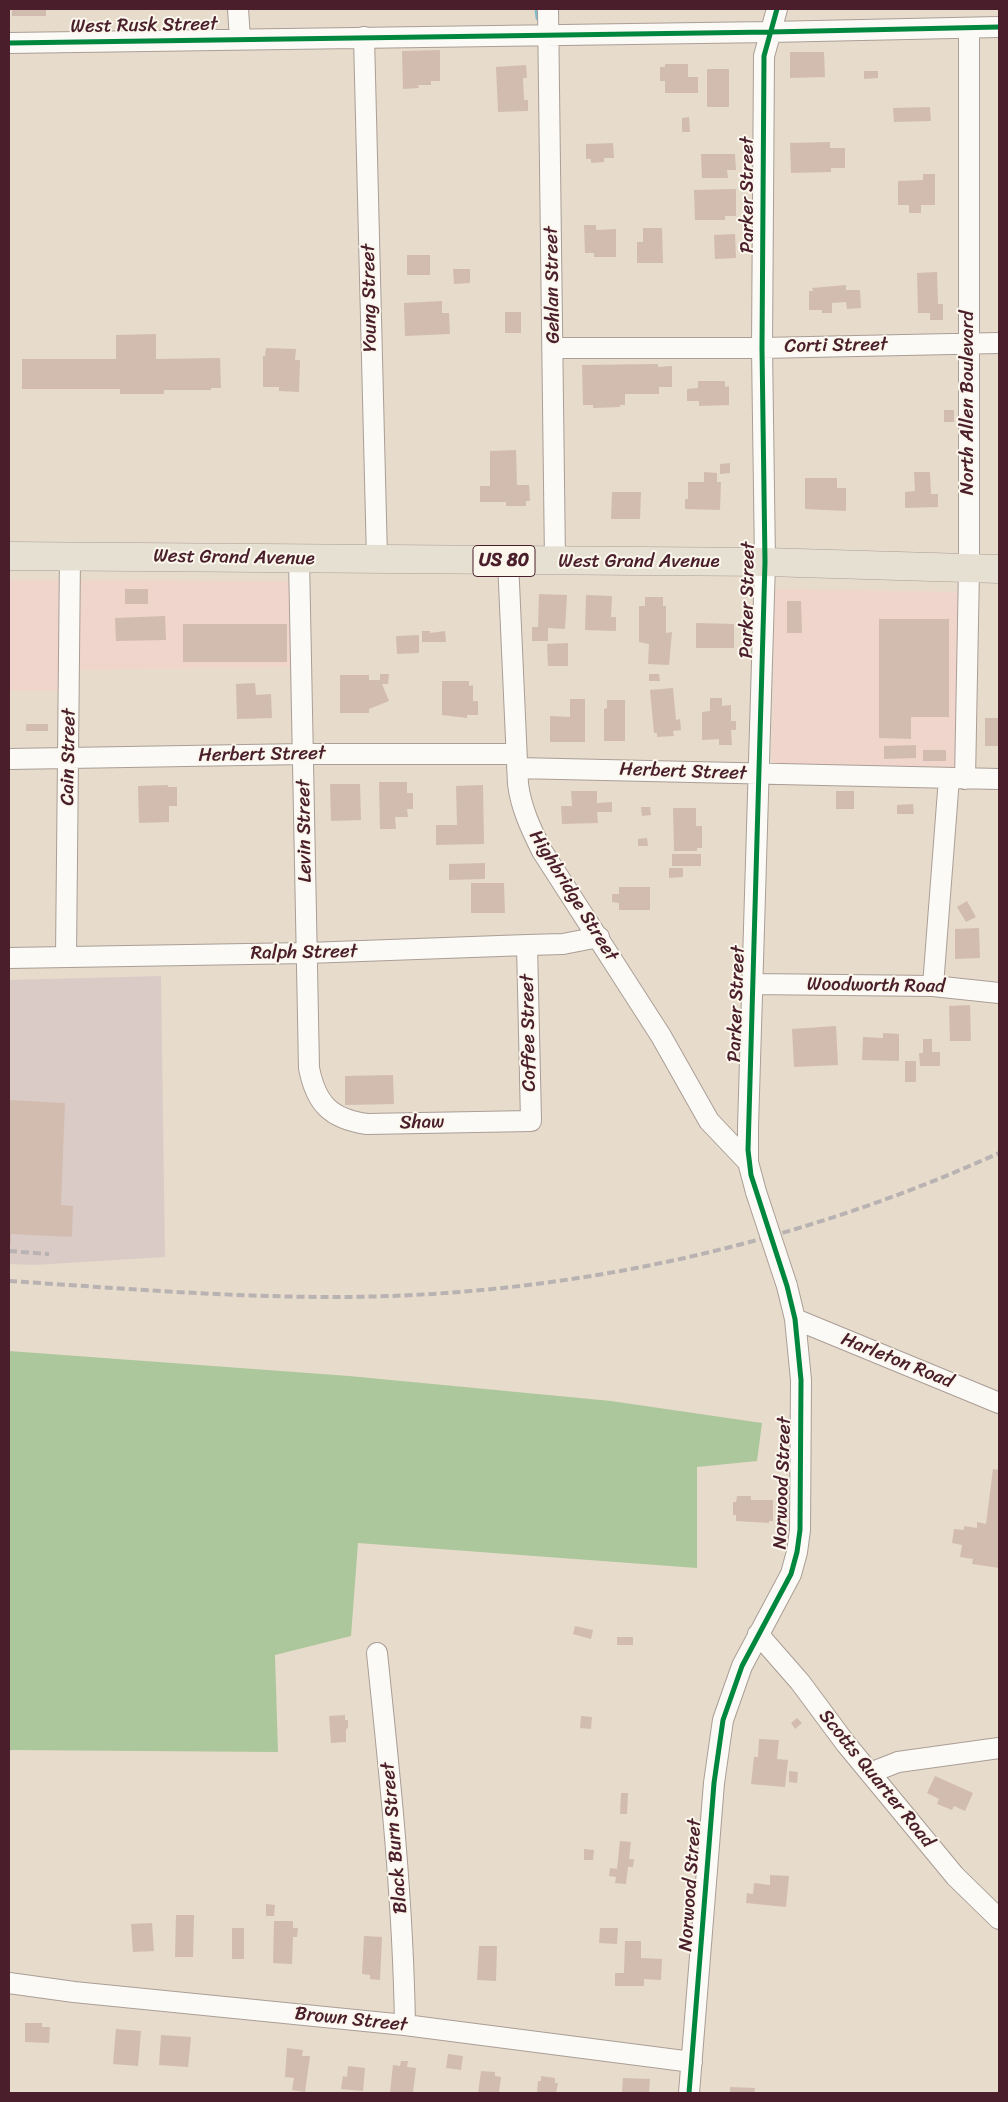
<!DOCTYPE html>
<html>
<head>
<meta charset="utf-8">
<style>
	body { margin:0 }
	#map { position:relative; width:1008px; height:2102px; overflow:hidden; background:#e7dbcb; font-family:Sriracha,sans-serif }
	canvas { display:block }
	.frame { position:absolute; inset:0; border:10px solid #4a1f2b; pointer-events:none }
</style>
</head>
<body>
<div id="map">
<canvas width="1008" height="2102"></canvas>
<div class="frame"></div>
</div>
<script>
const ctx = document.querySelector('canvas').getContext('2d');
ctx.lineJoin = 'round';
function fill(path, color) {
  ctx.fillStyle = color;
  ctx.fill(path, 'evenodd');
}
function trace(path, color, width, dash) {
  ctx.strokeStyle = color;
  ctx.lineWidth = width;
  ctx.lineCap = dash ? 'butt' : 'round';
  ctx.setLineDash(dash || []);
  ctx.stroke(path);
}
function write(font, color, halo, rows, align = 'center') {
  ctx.font = font + ' Sriracha,sans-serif';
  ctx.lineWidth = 4;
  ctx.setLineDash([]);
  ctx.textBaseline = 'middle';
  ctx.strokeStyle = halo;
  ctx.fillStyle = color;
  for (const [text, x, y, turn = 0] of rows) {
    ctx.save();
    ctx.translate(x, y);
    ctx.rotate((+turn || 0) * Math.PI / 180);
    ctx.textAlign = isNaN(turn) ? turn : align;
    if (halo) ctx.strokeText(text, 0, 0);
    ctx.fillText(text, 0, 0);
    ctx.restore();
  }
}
fill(new Path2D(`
	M9 580 296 581 298 667 80 670 78 691H9Z
	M775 589 965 592 959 772 772 768Z`), '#f0d5cc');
fill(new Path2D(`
	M161 976 165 1257 34 1265 9 1264V980Z`), '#dbcbc7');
fill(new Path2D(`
	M9 1351 349 1376 611 1401 762 1423 757 1461 697 1467V1568L358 1543 351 1636 275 1655 278 1752 9 1750Z`), '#adc79c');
trace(new Path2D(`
	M537 9 538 18`), '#7dbccd', 5);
fill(new Path2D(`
	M12 9H46V16H12Z
	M440 50V81H431V85H418L419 88 403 89 402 51Z
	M790 52H824L825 77 790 78Z
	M665 64H688V77H698V93H665V81H660V67H665Z
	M526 65 527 78H523L524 100H528V111L498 112 496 67Z
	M707 69H729V107H707Z
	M864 71H878V78L864 79Z
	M930 107 931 121 894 122 893 108Z
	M689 117 690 132H682V118Z
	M830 142V148H845V168H831V172L791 173 790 143Z
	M613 143 614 158H604V162L591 163V159H586V144Z
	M701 154H735L736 170H727L728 178H702Z
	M923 174H935V205H921V213H909V205H898V181L923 180Z
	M736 189V216H725V220H695L694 190Z
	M584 225H596V230L616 229V257H594V253H585Z
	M643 228H662L663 263H637V242H643Z
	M735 234 736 258 715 259 714 235Z
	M407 255H430V275H407Z
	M453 269H470V283L454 284Z
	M937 272 938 304H943V320H930V313H918L917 273Z
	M846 285V290H860L861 308 847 309 846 302 832 303V313H822V310H809V291H813L812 288Z
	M442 301V313H449L450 334 405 336 404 303Z
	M505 312H521V333H505Z
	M156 334V359L220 358 221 388H211V390H164V394H120V389H22V359H116V335Z
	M266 348 296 349 295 360H300L299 392 279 391V387H263V356H265Z
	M658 364V367L672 366V387H659V394H625V405H620V407L593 408V405H583L582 365Z
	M698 381H725V387L729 386V405L699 406V401H687V389L698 388Z
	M944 410H954V422H944Z
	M516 450 517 485H529L530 501H526V506H506V502H480V486H490V451Z
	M730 463V473L720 474V464Z
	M704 472 717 473V482H721L720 510 685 509V499H688V482H704Z
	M914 472H930L931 494H938V507L905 508V492L915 491Z
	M805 478H837V488H846V511L805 509Z
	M612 492H641L640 519H611Z
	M125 589H148V604H125Z
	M539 594 567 595 565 629 548 628V641H532V627H538Z
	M586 595 612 596 611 617H616V631L585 630Z
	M645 597H663V606H666V633L672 632 669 665 648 664 649 644 639 642V606H645Z
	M787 601H801L802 633H787Z
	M165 616 166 640 116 641 115 618Z
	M879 619H949V717H911V739L879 738Z
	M696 623 734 624V648H696Z
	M183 624H287V662H183Z
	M422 631H430V633L445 631 446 642H422Z
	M419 635V653L397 654 396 636Z
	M568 643V666H548L547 644Z
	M380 674H389L388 684H382L389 701 369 709V713H340V675H369V680H380Z
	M649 674H659L660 681H649Z
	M442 681H469V686L473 685V701H478V715H467V718L442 715Z
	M255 683 256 695 271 694 272 718 237 719 236 684Z
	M673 688 676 720 680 719 681 730 673 731 674 736 657 737V733H654L650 690Z
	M710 698H722V706L731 705V721H736V730H731L732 745H719V739L702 740V712L710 711Z
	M570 699H585V742H550V716L570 717Z
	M607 700H625V741H604V709L607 708Z
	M985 718H999V746H985Z
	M26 724H48V731H26Z
	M916 745V758L884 759V746Z
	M923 750H946V761H923Z
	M379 782H407V793H413V809H407L408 817H395L396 829H380Z
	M330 784H360L361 820 331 821Z
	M168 785V787H177V806H169V822L139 823 138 786Z
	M483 785 484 844 436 845V825H457L456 786Z
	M571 791H597V803L612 802V812H597L598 823 562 824 561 806H572Z
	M836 791H854V809H836Z
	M913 804 914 814H897V805Z
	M641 807H650L651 815 642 816Z
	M673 808H696V826H702V848H697V851H674Z
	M647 838 648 846H638V839Z
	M672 854H701V866H672Z
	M485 863V879L449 880V864Z
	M669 868H683V877L669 878Z
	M471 883H504L505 913H471Z
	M619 887H650V910H619V903L612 902V894H619Z
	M967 901 976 917 966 922 957 907Z
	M979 928 980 958 955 959V929Z
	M970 1005 971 1041H950L949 1006Z
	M836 1026 838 1065 794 1067 792 1029Z
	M883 1033 899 1034V1061L862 1060 863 1037 883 1038Z
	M923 1039H932V1052H940V1066H920L919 1053H923Z
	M905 1061H916V1082H905Z
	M393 1075 394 1104 345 1105V1076Z
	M9 1100 65 1103 61 1205 73 1206 72 1237 11 1234V1243H9Z
	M993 1469 999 1470V1568L972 1564 973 1559 960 1557 962 1545 952 1543 954 1529 964 1530V1526L977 1528V1522L986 1524Z
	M737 1496H751V1500H773V1521H769V1523L736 1521V1515H733V1502H736Z
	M575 1626 593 1630 591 1639 573 1634Z
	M617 1637H633V1645H617Z
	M345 1715V1720H348V1728L346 1729V1742L331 1743 329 1716Z
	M581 1716 592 1717 591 1729 580 1728Z
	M797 1718 802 1723 795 1729 791 1723Z
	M759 1739 779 1740 777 1759 788 1760 785 1787 751 1784 754 1757H758Z
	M789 1771 798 1772 797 1783 789 1782Z
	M935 1776 973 1793 965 1811 954 1806 952 1810 937 1804 939 1799 927 1793Z
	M621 1793H628L627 1814H620Z
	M620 1841 631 1842 629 1859H634L633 1867H628L626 1884 615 1883 616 1877 609 1876 610 1868 617 1869Z
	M584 1849 594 1850 593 1860H584Z
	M770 1875 789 1876 786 1907 746 1903 747 1893 753 1894 754 1883 770 1885Z
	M266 1904 275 1905 274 1916H266Z
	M176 1915H194L193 1957H175Z
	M274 1921H293V1928H298L297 1937H293L292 1964 273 1963Z
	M152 1923 154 1951 133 1952 131 1924Z
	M232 1928H244V1959H232Z
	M600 1928H618L617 1944 599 1943Z
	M364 1936 382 1937 380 1980 370 1979V1975L362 1974Z
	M625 1941H641V1958L662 1959 661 1980 644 1979V1986H615V1973H624Z
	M479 1946H497L496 1981 477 1980Z
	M25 2023H42V2027H50L49 2043 25 2042Z
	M116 2029 141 2031 138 2066 113 2064Z
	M161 2035 191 2037 188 2067 159 2065Z
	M287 2048 303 2050 302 2056H310L305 2092 292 2090 294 2078 285 2077Z
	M448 2054 463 2056 461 2070 446 2068Z
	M401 2061H408L407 2067 416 2068 413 2093H390L393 2065 400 2066Z
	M348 2066 365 2068 363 2091 341 2089 343 2076 347 2077Z
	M481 2071 495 2072V2076L501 2077 499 2093H478Z
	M541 2076 555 2078V2083H558L556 2093H537L538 2081H541Z
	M623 2078 650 2079 649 2093H622Z
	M730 2087 755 2088 754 2093H730Z`), '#d2bcb0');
const minor = new Path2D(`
	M238 9 240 39
	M548 9 555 561
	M364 37 377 559
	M9 43 770 32 999 27
	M553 348H762L999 343
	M299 559 309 1068C316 1104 331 1119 367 1124L531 1121 527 945
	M508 561 518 784C521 808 531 829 542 851L661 1036 709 1121 748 1162
	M9 759 304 754H516
	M517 768 999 779
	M965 779 969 569V28
	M66 957 70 556
	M9 958 307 953 527 945 563 944 599 937
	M753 984 933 986 999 993
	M933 986 949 778
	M756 1192 748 1162V1127L765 562 762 348 764 56 777 9
	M795 1319 999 1403
	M758 1634 800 1682 846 1744 955 1876 999 1919
	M377 1653C390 1777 403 1900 405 2025
	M870 1773 898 1762 999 1748
	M9 1983 74 1992 405 2025 692 2062
	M689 2093 714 1783 723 1720 742 1666 791 1574 797 1552 800 1530 801 1380 795 1319 787 1286`);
const highway = new Path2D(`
	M9 556 765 562 999 569`);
trace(minor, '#aa9e96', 22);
trace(highway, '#aa9e96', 29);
trace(minor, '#fbfaf7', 20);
trace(highway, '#e6e0d3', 28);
trace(new Path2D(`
	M9 1251 49 1254
	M9 1281C117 1288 225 1297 334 1297 561 1297 792 1247 999 1153`), '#b9b2b2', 4, [8, 4]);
const minorBridge = new Path2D(`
	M756 1192 787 1286`);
trace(minorBridge, '#aa9e96', 22, []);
trace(minorBridge, '#fbfaf7', 20);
trace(new Path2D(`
	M9 43 770 32 999 27
	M689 2093 714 1783 723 1720 742 1666 791 1574 797 1552 800 1530 801 1380 795 1319 787 1286 751 1175 748 1150 765 562 762 348 764 56 777 9`), '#00873e', 5);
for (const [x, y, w] of [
	[504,561,62]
]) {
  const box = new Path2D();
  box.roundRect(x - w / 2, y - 15.5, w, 31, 4);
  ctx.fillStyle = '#fbf7ec';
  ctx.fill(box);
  trace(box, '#4a1f2b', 1);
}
write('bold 18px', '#4a1f2b', null, [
	["US 80",504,561]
]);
write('19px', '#4a1f2b', '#fbf7ec', [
	["West Rusk Street",144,26,-1],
	["Parker Street",748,195,-90],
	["Gehlan Street",553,285,-91],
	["Young Street",370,298,-91],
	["Corti Street",836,346,-1],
	["North Allen Boulevard",968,403,-90],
	["West Grand Avenue",234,558,1],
	["West Grand Avenue",639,562],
	["Parker Street",748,600,-89],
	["Herbert Street",262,755,-1],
	["Cain Street",69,757,-89],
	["Herbert Street",683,772,2],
	["Levin Street",305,831,-91],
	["Highbridge Street",573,896,58],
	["Ralph Street",304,953,-1],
	["Woodworth Road",876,986,1],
	["Parker Street",737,1004,-88],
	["Coffee Street",529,1033,-91],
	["Shaw",422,1123,-1],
	["Harleton Road",897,1361,22],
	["Norwood Street",783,1483,-88],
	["Scotts Quarter Road",876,1779,51],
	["Black Burn Street",395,1838,-95],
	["Norwood Street",691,1885,-86],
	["Brown Street",351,2020,6]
]);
</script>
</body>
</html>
